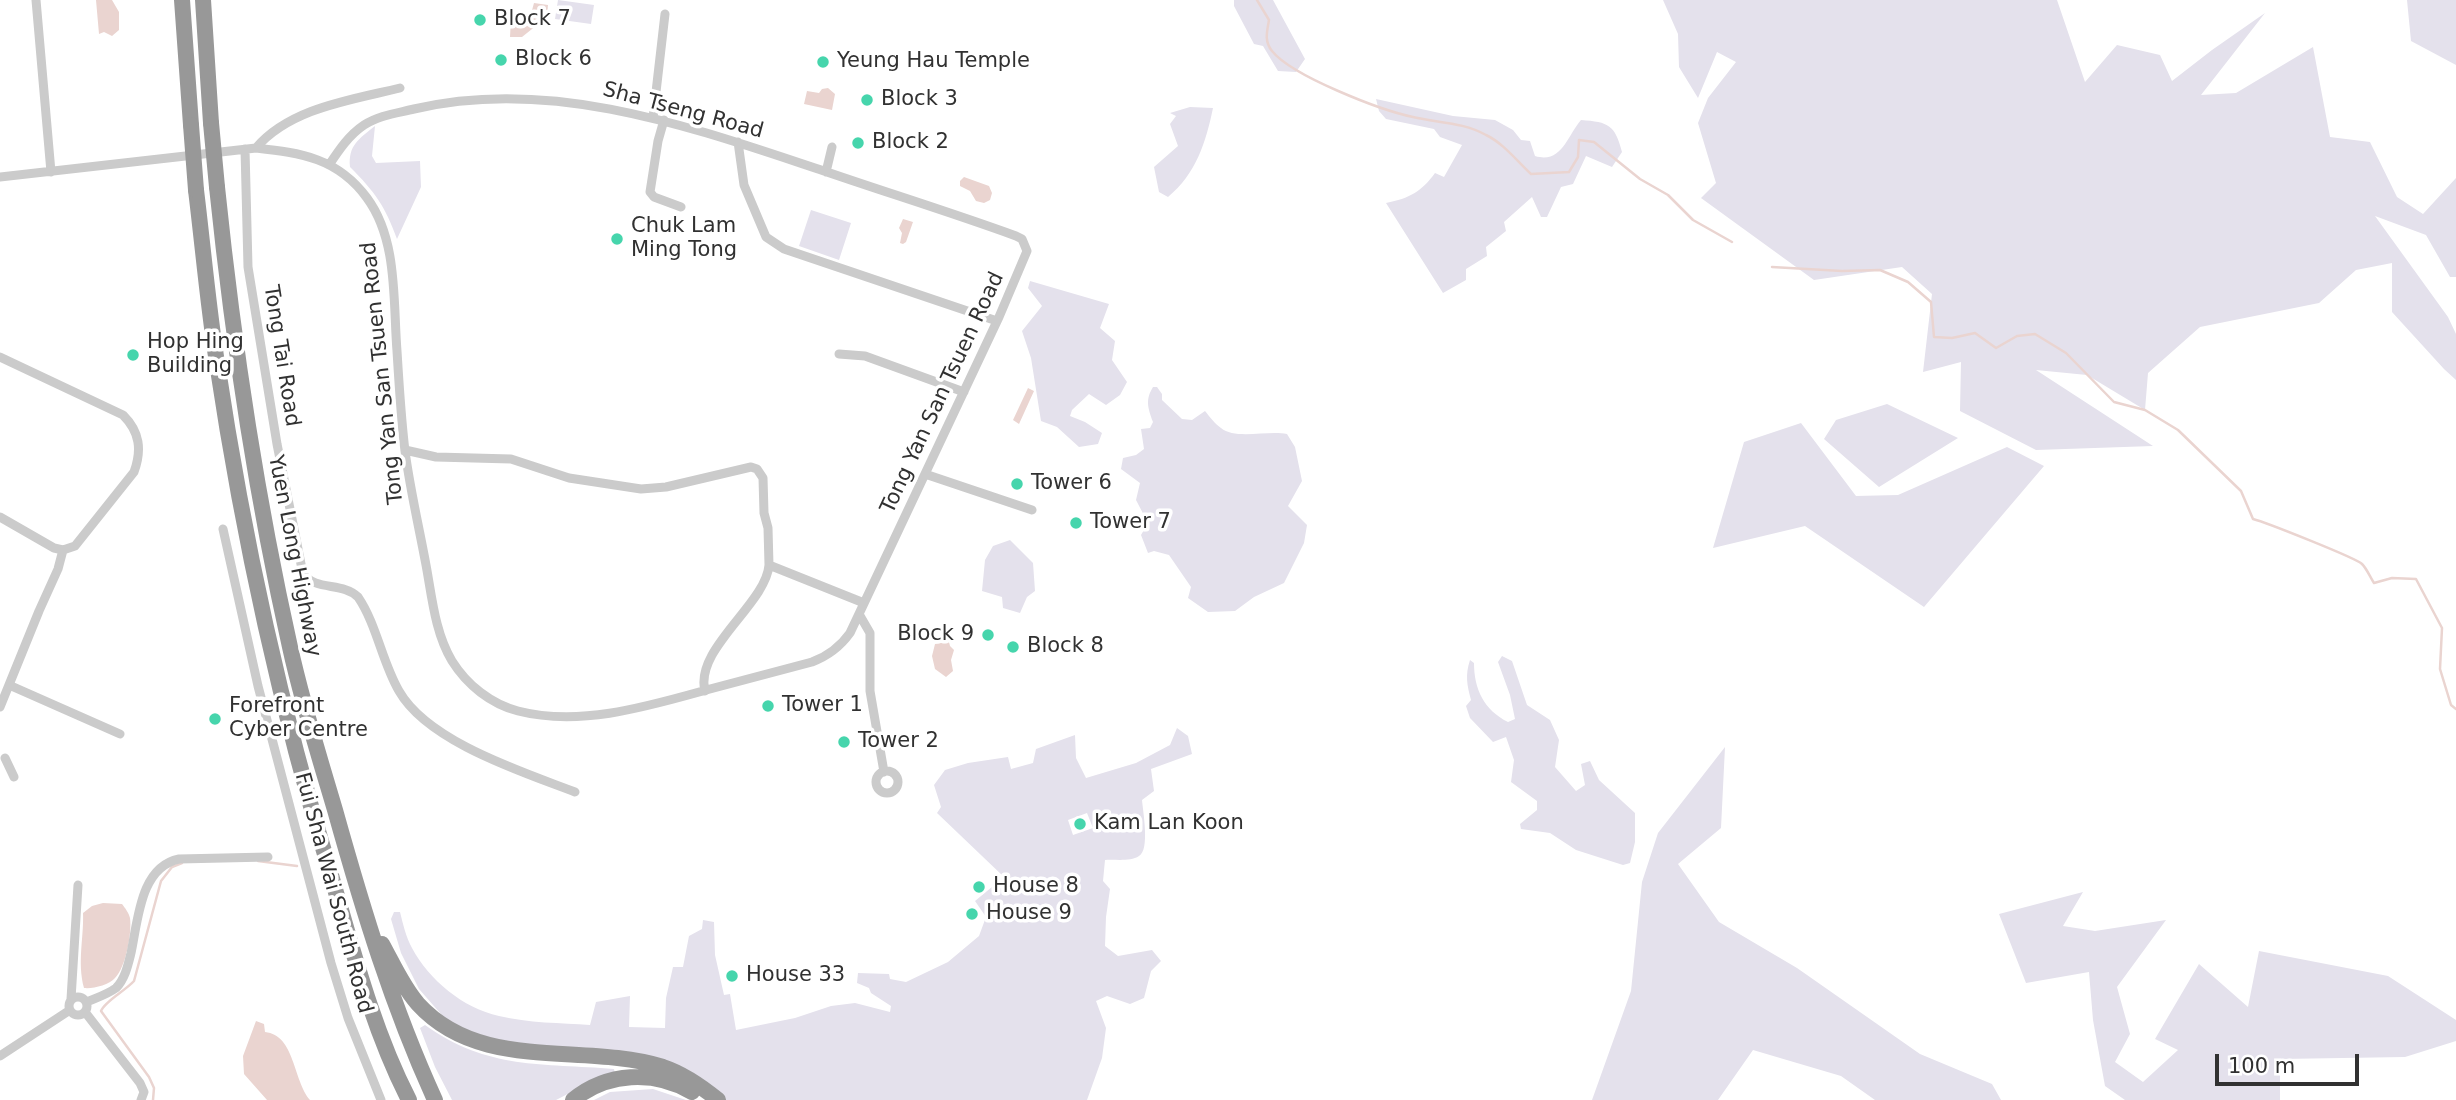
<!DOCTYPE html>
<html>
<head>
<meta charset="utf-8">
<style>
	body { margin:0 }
	#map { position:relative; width:2456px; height:1100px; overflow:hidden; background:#fff; font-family:"DejaVu Sans",sans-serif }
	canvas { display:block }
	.scale { position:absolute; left:2215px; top:1054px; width:144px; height:32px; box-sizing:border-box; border:4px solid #313131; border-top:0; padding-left:9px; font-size:21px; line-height:24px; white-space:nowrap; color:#313131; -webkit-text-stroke:5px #fff; paint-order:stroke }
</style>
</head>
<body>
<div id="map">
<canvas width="2456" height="1100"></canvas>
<div class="scale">100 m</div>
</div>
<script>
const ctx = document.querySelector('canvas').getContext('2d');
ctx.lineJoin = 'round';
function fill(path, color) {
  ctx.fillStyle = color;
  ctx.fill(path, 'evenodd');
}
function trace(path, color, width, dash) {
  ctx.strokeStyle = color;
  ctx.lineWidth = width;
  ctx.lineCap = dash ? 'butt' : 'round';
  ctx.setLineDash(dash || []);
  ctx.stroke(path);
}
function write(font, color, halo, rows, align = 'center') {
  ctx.font = font + ' "DejaVu Sans",sans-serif';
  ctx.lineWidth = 7;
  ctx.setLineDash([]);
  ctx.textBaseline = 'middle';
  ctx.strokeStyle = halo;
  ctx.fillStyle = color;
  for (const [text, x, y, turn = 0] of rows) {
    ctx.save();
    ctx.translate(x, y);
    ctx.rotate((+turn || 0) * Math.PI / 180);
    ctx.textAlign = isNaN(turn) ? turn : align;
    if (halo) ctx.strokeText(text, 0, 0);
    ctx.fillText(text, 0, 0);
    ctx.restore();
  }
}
fill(new Path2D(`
	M558 0 594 5 591 24 555 19Z
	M1234 0H1273L1305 59 1296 72 1278 71 1263 46 1254 44 1234 6Z
	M1663 0H2057L2085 82 2117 45 2160 55 2172 81 2212 50 2265 13 2201 95 2236 93 2313 47 2330 137 2370 142 2397 197 2423 214 2456 178V277H2450L2426 235 2375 216 2448 317 2456 334V380L2444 369 2392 312V263L2356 270 2319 303 2200 327 2148 373 2145 410 2087 375 2036 370 2153 446 2036 450 1960 411 1961 362 1923 372 1932 294 1902 267 1814 280 1701 198 1716 183 1698 123 1708 98 1736 62 1717 52 1698 98 1679 67 1678 34Z
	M2407 0H2456V65L2411 41Z
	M1376 99 1453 116 1495 120 1513 130 1521 140 1530 141 1535 156C1562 164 1567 136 1581 120 1609 122 1615 125 1622 152L1612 167 1586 156 1573 184 1561 187 1547 217H1541L1532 197 1504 222 1506 231 1486 247 1487 256 1466 269V280L1443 293 1386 203C1410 198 1421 192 1435 173L1444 177 1462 145 1440 137 1434 129 1386 119 1379 111Z
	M1190 107 1213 108C1206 142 1196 174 1168 197L1159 192 1154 167 1178 146 1170 124 1176 116 1170 113Z
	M375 126 372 156 376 163 420 161 421 187 397 239C385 206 375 192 350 167 348 145 359 139 375 126Z
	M811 210 851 223 839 260 799 246Z
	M1030 281 1109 304 1100 328 1115 341 1112 360 1127 382 1120 395 1106 405 1089 394 1072 410 1070 416 1085 422 1102 433 1098 444 1079 447 1057 427 1041 421 1031 358 1022 331 1042 306 1028 288Z
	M1153 387H1157L1162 394V400L1182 419 1192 420 1205 411C1210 417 1215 424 1221 428 1235 440 1268 430 1287 434L1295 447 1302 481 1288 506 1307 525 1304 543 1284 583 1254 597 1235 611 1208 612 1188 598 1191 587 1169 555 1154 551 1148 553 1141 535 1148 523 1136 500 1140 483 1121 469 1123 458 1136 455 1144 449 1141 429 1150 428 1153 422C1148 408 1145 400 1153 387Z
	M1887 404 1958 438 1879 487 1824 439 1836 420Z
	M1801 423 1856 496 1898 495 2007 447 2044 466 1924 607 1805 526 1713 548 1744 442Z
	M1010 540 1033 563 1035 591 1027 597 1020 613 1003 608 1002 597 982 591 985 560 993 546Z
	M1502 656 1512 661 1527 705 1550 720 1559 740 1555 767 1576 791 1585 785 1581 764 1590 761 1599 780 1635 813V842L1630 863 1623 865 1576 850 1550 833 1521 829 1520 824 1537 810V801L1511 782 1514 760 1506 737 1493 742 1470 718 1466 706 1471 700C1467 685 1465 675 1470 660L1474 663C1474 689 1484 710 1508 722L1515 719 1510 695 1498 662Z
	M1177 728 1188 736 1192 754 1151 769 1154 791 1142 800C1143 812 1150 850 1139 856 1130 862 1115 859 1105 860L1103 881 1110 889 1106 917 1105 946 1118 956 1152 950 1161 961 1151 971 1144 998 1130 1004 1107 996 1096 1001 1106 1028 1102 1058 1087 1100H722L684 1077 481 1038 447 1021 419 989 401 953 391 919 394 912H400C403 924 406 937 412 948 429 980 463 1008 499 1016 528 1023 561 1023 590 1025L596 1002 630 996 629 1027 665 1028 666 998 673 967H683L689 936 702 929 703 920 714 922 715 955 724 995 730 994 736 1030 795 1018 831 1006 855 1003 890 1012 891 1006 871 993 869 988 857 983 858 973 889 974 890 979 906 982 948 962 979 936 986 917 975 901 1004 877 937 813 941 807 934 785 945 770 968 763 1008 757 1011 769 1033 763 1036 749 1075 735 1076 758 1086 778 1136 763 1170 745ZM1087 813 1093 828 1073 835 1068 820Z
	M1725 747 1721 828 1678 864 1719 922 1797 968 1920 1054 1992 1084 2001 1100H1875L1841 1076 1753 1050 1718 1100H1592L1631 991 1642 882 1658 833Z
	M2083 892 2063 926 2095 931 2166 920 2117 987 2130 1034 2115 1062 2143 1082 2178 1050 2155 1039 2199 964 2248 1007 2259 951 2388 976 2456 1020V1041L2405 1057 2280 1059V1100H2125L2105 1086 2093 1020 2089 972 2026 983 1999 914Z
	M425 1025C487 1070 543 1063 614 1069L615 1074 589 1083 556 1100H452L435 1067 420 1028Z
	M653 1089 686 1100H594L610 1092Z`), '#e4e1ec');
fill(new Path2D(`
	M96 0H112L119 12V30L112 36 104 32 99 34Z
	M534 3 548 5 547 17 522 37H510L511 18 526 19 531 14Z
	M828 88 835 94 832 110 804 104 807 91 819 93 822 89Z
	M964 177 989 186 992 193 990 200 984 203 976 201 970 191 960 186V181Z
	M903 219 913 222 906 242 903 244 900 243 902 233 899 228Z
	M1028 388 1034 391 1019 424 1013 420Z
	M946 642H949L950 646 954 650 951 660 953 671 946 677 935 669 932 656 935 644Z
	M103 903 122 904C125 908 129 913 130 918 132 933 126 967 115 978 109 985 93 989 84 988 77 962 84 938 83 913L92 906Z
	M256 1021 264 1024 265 1032C295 1035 293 1080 310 1100H267L244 1074 243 1056Z`), '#ead4d0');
trace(new Path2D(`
	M1257 0 1269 20C1267 32 1264 41 1272 51 1292 76 1380 110 1413 117 1438 123 1463 122 1486 135 1503 143 1517 161 1531 174L1569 172 1578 157 1579 140 1594 142 1640 179 1668 195 1693 220 1732 242
	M1772 267 1842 271 1880 270 1908 282 1931 302 1934 337 1952 338 1975 333 1996 348 2017 336 2035 334 2066 353 2114 402 2145 410 2178 430 2241 491 2253 519C2265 522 2356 558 2362 564 2367 569 2370 577 2374 583L2392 578 2416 579 2442 628 2440 669 2451 705 2456 709
	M258 861 297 866
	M153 1100 154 1088 149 1077 101 1011C105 1001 125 991 134 981L161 881 172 867 182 863`), '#ead4d0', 2.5);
trace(new Path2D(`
	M36 0 51 172
	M653 118 665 14
	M664 120 658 141 650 192 654 197 681 207
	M738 142 744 185 766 237 784 249 997 321
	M256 148C290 108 351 100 400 88
	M245 149 248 267 277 444 303 574C316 591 343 582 358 597 377 625 382 662 399 691 428 742 523 772 575 792
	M826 172 832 147
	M0 177 256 148C301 153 338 158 367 198 398 240 393 301 397 351 399 384 401 418 405 451 410 489 419 527 426 565 432 597 435 633 452 661 467 685 491 704 518 711 581 727 649 706 710 689 744 680 778 671 812 662 828 656 840 647 850 633L999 317 1027 251 1022 239 1016 236C953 213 888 193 824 171 694 128 553 76 414 109 398 113 379 115 364 125 349 135 339 150 329 165
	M839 354 865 356 964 392
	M0 357 123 415C140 432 142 450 134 472L75 546 63 550 54 548 0 517
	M405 450 436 457 511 459 569 478 641 489 666 487 751 467 757 469 763 478 764 513 768 528 769 565
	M925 474 1032 510
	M223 529 258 686 331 963 348 1018 381 1100
	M859 614 870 633V691L884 772
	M9 685 120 734
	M705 691C694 649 766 604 769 565L864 603
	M0 707 39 611 58 569 63 550
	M5 758 14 777
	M876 782a11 11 0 1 1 22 0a11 11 0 1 1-22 0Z
	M69 1006a9 9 0 1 1 18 0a9 9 0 1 1-18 0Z
	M71 999 78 885
	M87 1002C96 998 108 994 116 988 125 979 128 965 131 953 138 921 140 867 179 859L268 857
	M85 1012 140 1083 144 1092 141 1100
	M0 1056 70 1010`), '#cbcbcb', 9);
trace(new Path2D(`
	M182 0 191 125
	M203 0 211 123
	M217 187C233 342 256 495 290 647 302 702 319 756 335 810 363 910 392 1006 435 1100
	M196 190C203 247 208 306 217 363 243 537 280 707 331 875 353 951 373 1030 409 1100
	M382 944C393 964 403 987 418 1004 481 1073 582 1042 663 1067 684 1074 701 1086 718 1100
	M573 1100C607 1072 654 1070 692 1092`), '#989898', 16);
trace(new Path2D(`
	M211 123 217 187
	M191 125 196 190`), '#989898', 16);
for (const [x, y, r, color] of [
	[480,20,7,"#46d5ac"],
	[501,60,7,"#46d5ac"],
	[823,62,7,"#46d5ac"],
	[867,100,7,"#46d5ac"],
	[858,143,7,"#46d5ac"],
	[617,239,7,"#46d5ac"],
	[133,355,7,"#46d5ac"],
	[1017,484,7,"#46d5ac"],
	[1076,523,7,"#46d5ac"],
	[988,635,7,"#46d5ac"],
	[1013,647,7,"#46d5ac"],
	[768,706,7,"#46d5ac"],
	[215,719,7,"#46d5ac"],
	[844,742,7,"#46d5ac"],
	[1080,824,7,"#46d5ac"],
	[979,887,7,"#46d5ac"],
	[972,914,7,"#46d5ac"],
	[732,976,7,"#46d5ac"]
]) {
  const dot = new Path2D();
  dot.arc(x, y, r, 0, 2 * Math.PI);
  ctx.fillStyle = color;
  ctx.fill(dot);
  trace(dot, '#fff', 2.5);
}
write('21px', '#313131', '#fff', [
	["Block 7",494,20],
	["Block 6",515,60],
	["Yeung Hau Temple",837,62],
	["Block 3",881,100],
	["Block 2",872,143],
	["Chuk Lam",631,227],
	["Ming Tong",631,251],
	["Hop Hing",147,343],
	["Building",147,367],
	["Tower 6",1031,484],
	["Tower 7",1090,523],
	["Block 9",974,635,"right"],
	["Block 8",1027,647],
	["Tower 1",782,706],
	["Forefront",229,707],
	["Cyber Centre",229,731],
	["Tower 2",858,742],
	["Kam Lan Koon",1094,824],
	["House 8",993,887],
	["House 9",986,914],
	["House 33",746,976]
], 'left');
write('21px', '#313131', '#fff', [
	["Sha Tseng Road",683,111,15],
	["Tong Tai Road",281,356,81],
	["Tong Yan San Tsuen Road",383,373,-96],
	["Tong Yan San Tsuen Road",943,393,-65],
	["Yuen Long Highway",294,556,79],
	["Fui Sha Wai South Road",333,893,75]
]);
</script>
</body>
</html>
